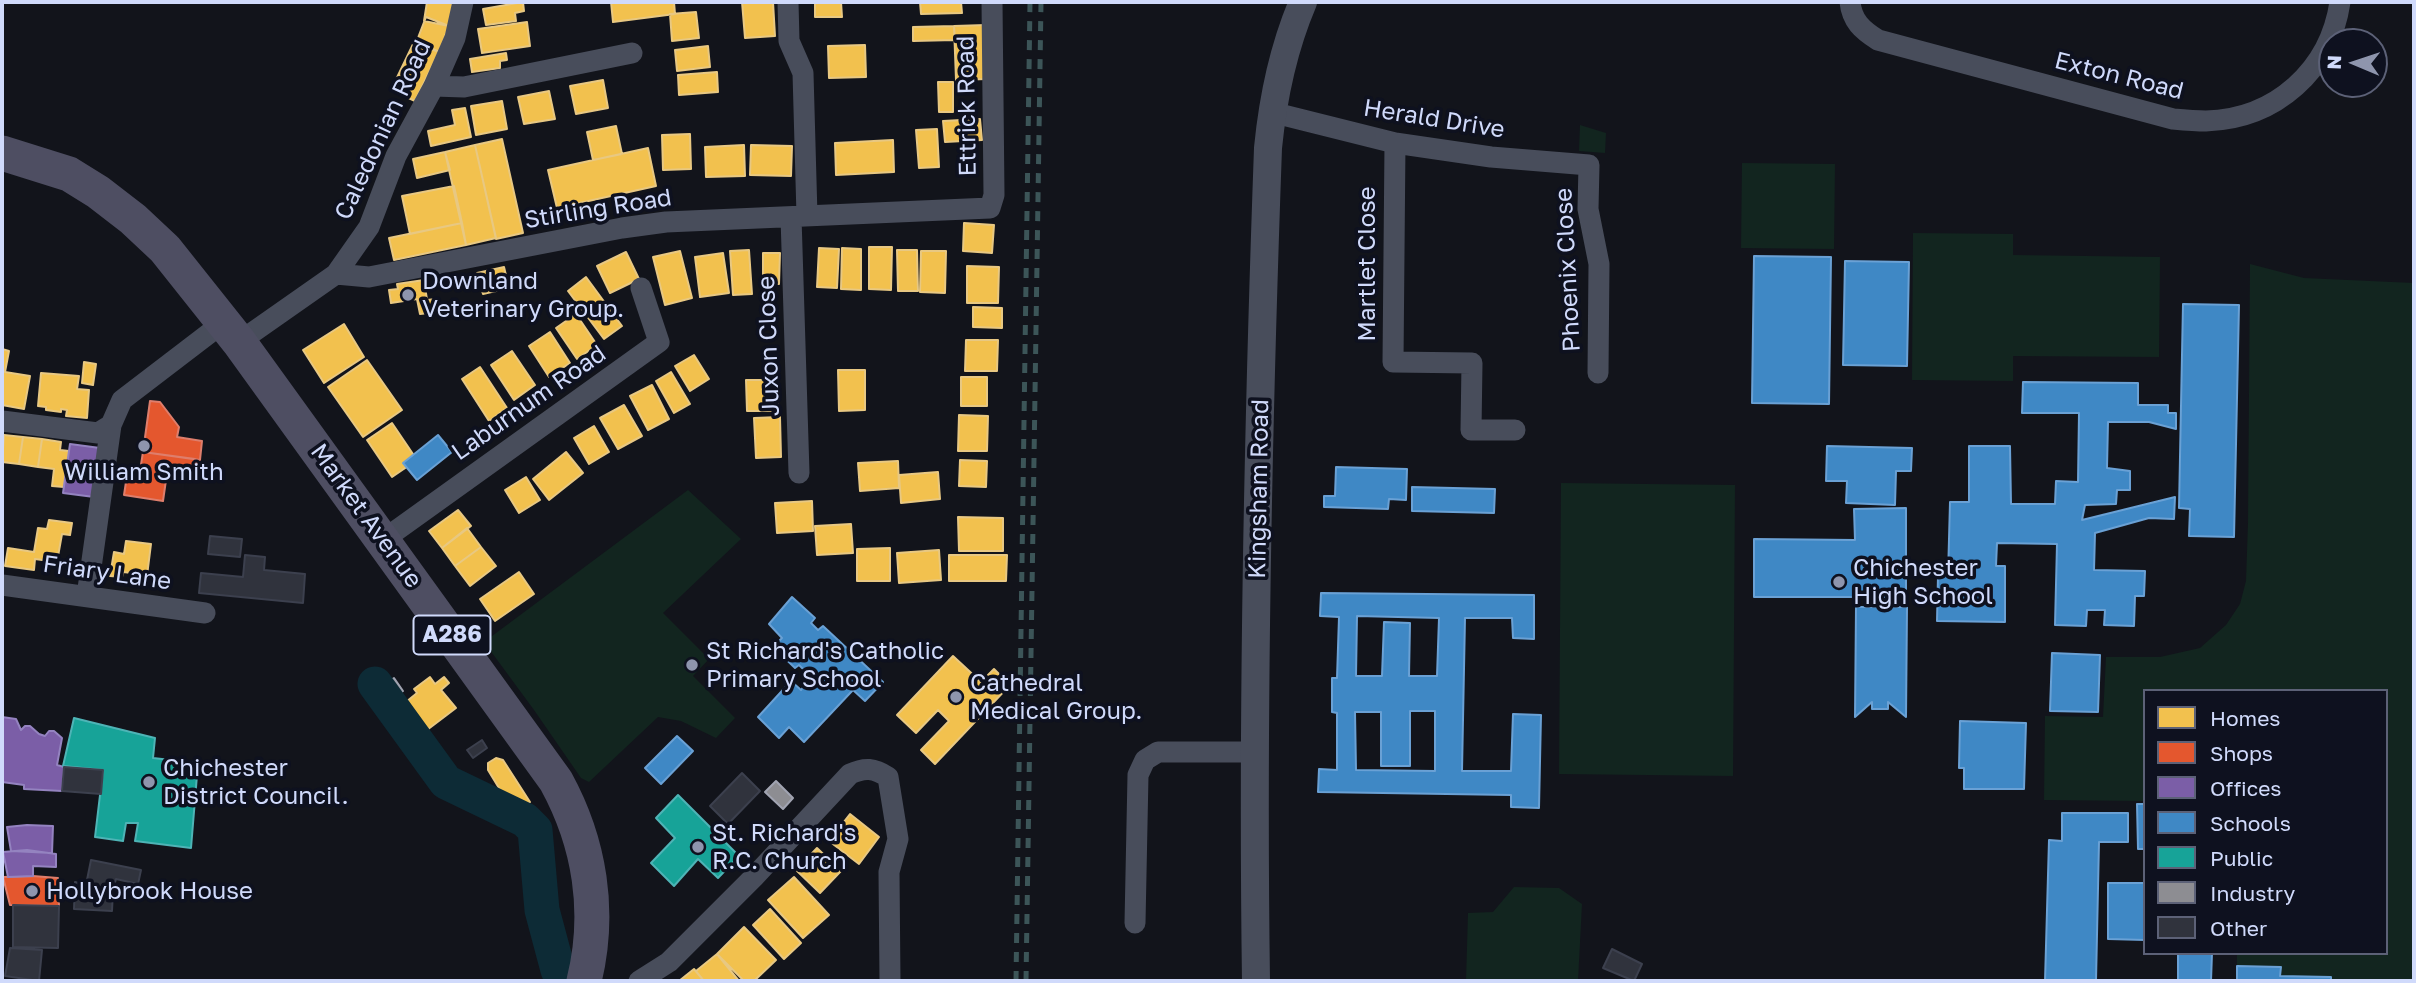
<!DOCTYPE html>
<html>
<head>
<meta charset="utf-8">
<style>
	body { margin:0 }
	#map { position:relative; width:2416px; height:983px; overflow:hidden; background:#12141b; font-family:"Golos Text",sans-serif }
	canvas { display:block }
	.frame { position:absolute; inset:0; border:4px solid #d0dafb; pointer-events:none }
	.legend { position:absolute; left:2143px; top:689px; width:245px; height:266px; box-sizing:border-box; background:#0e111f; border:2px solid #5c6177; margin:0; padding:9px 12px; list-style:none; font-size:21px; color:#d0dafb }
	.legend li { display:flex; align-items:center; gap:14px; height:35px }
	.legend b { width:35px; border:2px solid #5c6177 }
	.north { position:absolute; left:2318px; top:28px; width:70px; height:70px; box-sizing:border-box; background:#0e111f; border:2px solid #5c6177; border-radius:50%; rotate:272deg; font-size:19px; font-weight:700; line-height:28px; text-align:center; color:#d0dafb }
	.north::after { content:''; display:block; margin:auto; width:24px; height:32px; background:#8e95ad; clip-path:polygon(50% 0,100% 100%,50% 72%,0 100%) }
</style>
</head>
<body>
<div id="map">
<canvas width="2416" height="983"></canvas>
<div class="frame"></div>
<ul class="legend">
<li><b style="height:19px;background:#f2c14e"></b>Homes</li>
<li><b style="height:19px;background:#e4572e"></b>Shops</li>
<li><b style="height:19px;background:#7b5ea7"></b>Offices</li>
<li><b style="height:19px;background:#3f88c5"></b>Schools</li>
<li><b style="height:19px;background:#17a398"></b>Public</li>
<li><b style="height:19px;background:#8d8d92"></b>Industry</li>
<li><b style="height:19px;background:#30333d"></b>Other</li>
</ul>
<div class="north">N</div>
</div>
<script>
const ctx = document.querySelector('canvas').getContext('2d');
ctx.lineJoin = 'round';
function fill(path, color) {
  ctx.fillStyle = color;
  ctx.fill(path, 'evenodd');
}
function trace(path, color, width, dash) {
  ctx.strokeStyle = color;
  ctx.lineWidth = width;
  ctx.lineCap = dash ? 'butt' : 'round';
  ctx.setLineDash(dash || []);
  ctx.stroke(path);
}
function write(font, color, halo, rows, align = 'center') {
  ctx.font = font + ' "Golos Text",sans-serif';
  ctx.lineWidth = 7;
  ctx.setLineDash([]);
  ctx.textBaseline = 'middle';
  ctx.strokeStyle = halo;
  ctx.fillStyle = color;
  for (const [text, x, y, turn = 0] of rows) {
    ctx.save();
    ctx.translate(x, y);
    ctx.rotate((+turn || 0) * Math.PI / 180);
    ctx.textAlign = isNaN(turn) ? turn : align;
    if (halo) ctx.strokeText(text, 0, 0);
    ctx.fillText(text, 0, 0);
    ctx.restore();
  }
}
fill(new Path2D(`
	M1580 125 1606 133 1605 153 1579 151Z
	M1742 163 1835 164 1834 249 1741 248Z
	M1913 233 2013 234V255L2160 257 2159 357 2013 356V381L1912 380Z
	M2250 264 2304 278 2414 283V981H2331V977L2280 976V967L2237 966V953H2386V691H2145V801L2044 800 2045 716 2103 717 2106 657H2160L2200 648 2226 625 2240 604 2246 581 2248 523Z
	M1561 483 1735 485 1733 776 1559 774Z
	M688 490 741 539 663 613 709 659 693 676 735 718 716 738 681 721 658 717 589 782 581 778 534 710 484 642Z
	M1514 887 1559 888 1582 904 1578 981H1466L1468 913 1493 912Z`), '#12251f');
const homes = new Path2D(`
	M427 2H453L449 26 424 21Z
	M523 2 524 11 515 13 516 21 486 25 483 9Z
	M611 2H674L675 14 613 22Z
	M742 2H773L775 36 745 38Z
	M815 2H841L842 17H815Z
	M920 2H961L962 13 921 14Z
	M696 12 699 38 672 41 670 14Z
	M426 17 449 26 439 52 416 43Z
	M527 22 530 46 482 53 478 29Z
	M986 25 987 79 956 80 954 26Z
	M954 26 955 40 913 41V27Z
	M415 40 439 52 415 101 391 90Z
	M865 45 866 77 829 78 828 46Z
	M708 46 710 67 677 71 675 50Z
	M506 53 507 60 500 61V68L472 72 470 59Z
	M717 72 718 92 679 95 678 75Z
	M603 80 608 108 576 114 570 86Z
	M938 82H953V112H939Z
	M549 91 555 119 524 124 518 97Z
	M502 101 507 129 476 135 471 106Z
	M465 108 471 137 431 146 428 131 455 125 452 110Z
	M980 119 982 140 945 142 943 121Z
	M616 126 622 154 593 160 587 132Z
	M937 129 939 167 919 168 916 130Z
	M690 134 691 169 663 170 662 135Z
	M502 139 523 233 496 239 475 145Z
	M893 140 894 172 836 175 835 143Z
	M475 145 496 238 466 245 445 152Z
	M744 145 745 176 706 177 705 147Z
	M751 145 792 146 791 176 750 175Z
	M648 148 656 186 557 208 548 170Z
	M445 152 450 170 417 178 413 159Z
	M454 186 462 223 410 234 402 196Z
	M462 223 466 245 394 260 389 238Z
	M964 223 994 225 992 253 963 251Z
	M869 247H892L891 290 869 289Z
	M819 248 839 249 837 288 817 287Z
	M842 248 861 249V290L841 289Z
	M749 250 752 294 733 295 730 251Z
	M897 250H917L918 291H898Z
	M680 251 692 298 665 305 653 257Z
	M921 251H946L945 293 920 292Z
	M626 252 639 279 610 293 597 266Z
	M723 253 729 293 700 297 695 257Z
	M763 253H780L779 284H763Z
	M967 266 999 267 998 303H967Z
	M504 267 509 288 483 294 477 273Z
	M586 277 622 326 604 339 568 291Z
	M424 280 427 300 436 299 438 312 420 314 417 299 391 303 389 290 398 289 397 284Z
	M973 307 1002 308V328L973 327Z
	M576 314 597 345 577 359 556 328Z
	M344 324 364 357 324 383 303 350Z
	M550 332 570 363 549 377 529 346Z
	M966 340H998L997 371H965Z
	M2 349 9 351 5 372 30 376 24 409 2 405Z
	M512 351 535 385 514 400 491 365Z
	M694 355 709 379 690 391 675 366Z
	M367 360 402 410 363 437 328 387Z
	M84 362 96 364 93 385 82 383Z
	M480 367 507 408 489 421 462 379Z
	M838 370H865V410L839 411Z
	M671 372 690 404 674 413 656 381Z
	M41 373 79 376 77 389 89 390 87 418 66 416 67 410 61 409V412L46 410V407L38 406Z
	M961 377H987V406H961Z
	M746 380H778V411H747Z
	M652 385 669 419 648 430 630 396Z
	M624 405 642 436 618 449 600 418Z
	M959 415 988 416 987 451H958Z
	M780 417 781 457 756 458 754 418Z
	M392 423 417 460 392 477 367 440Z
	M594 426 609 452 589 464 574 438Z
	M4 435 23 437 19 464 2 462Z
	M23 437 42 439 38 467 19 464Z
	M42 439 61 442 60 450 69 451 64 487 52 486 54 469 38 467Z
	M566 452 583 473 549 500 533 479Z
	M960 460 987 461 986 487 959 486Z
	M898 461 899 488 860 491 858 463Z
	M938 472 940 499 901 503 899 475Z
	M526 477 540 500 519 513 505 490Z
	M812 501 813 531 777 533 775 503Z
	M458 510 471 526 442 548 429 531Z
	M958 517 1003 518V551H959Z
	M49 520 72 523 70 535 62 534 57 562 35 559 34 570 5 566 8 548 34 552 38 528 47 529Z
	M851 524 853 553 817 555 815 526Z
	M467 528 481 547 455 566 442 548Z
	M126 541 151 544 146 584 131 582 132 573 123 572 122 577 110 576 114 552 124 554Z
	M481 547 496 566 470 586 455 566Z
	M890 548V581H857V549Z
	M939 550 941 580 899 583 897 553Z
	M949 555H1007L1006 581H949Z
	M519 572 534 594 495 621 480 599Z
	M953 656 981 682 994 669 1010 685 935 764 921 750 949 721 938 710 916 733 897 715Z
	M430 677 435 684 444 677 449 683 441 690 456 708 423 733 418 726 412 730 402 716 411 708 406 702 417 693 414 689Z
	M496 758 503 760 530 802 518 811 513 803 504 809 496 797 502 793 488 770V763Z
	M850 814 879 837 859 864 829 841Z
	M817 848 841 871 820 893 796 870Z
	M794 877 829 915 803 938 768 900Z
	M770 909 801 943 784 959 753 925Z
	M744 927 776 960 754 981H744L717 954Z
	M717 954 739 981H704L696 971Z
	M694 969 704 981H679Z`);
fill(homes, '#f2c14e');
trace(homes, '#e8c882', 2);
const shops = new Path2D(`
	M150 401 160 402 179 427 177 437 202 441 200 460 143 452Z
	M143 452 195 459 194 462 199 463 196 481 181 478V476H176L177 470 165 469V473H167L163 501 124 495 128 469 140 471Z
	M33 876 58 878 59 906 10 905 3 877Z`);
fill(shops, '#e4572e');
trace(shops, '#de7e6c', 2);
const offices = new Path2D(`
	M70 444 100 448 94 497 63 493Z
	M2 717 16 719 21 730 25 726H30L39 734 45 736 49 731H54L62 738 57 765 64 767 62 791 24 789V785L2 782Z
	M27 825 53 826 52 853 11 851 7 827Z
	M27 850 56 854V867L33 866V876L8 877 3 852Z`);
fill(offices, '#7b5ea7');
trace(offices, '#9483c0', 2);
const schools = new Path2D(`
	M1754 256 1831 257 1829 404 1752 403Z
	M1845 261 1909 262 1907 366 1843 365Z
	M2183 304 2239 305 2234 537 2189 536 2190 509 2179 508Z
	M2023 382 2138 383V405H2168V413H2176V429L2149 422H2108L2107 468 2130 471V490H2117L2116 504 2085 505 2082 520 2175 497 2174 519 2149 518 2095 533 2094 570 2145 571 2144 596H2135L2134 626 2104 625 2105 610H2087L2086 626 2055 625 2057 544 1997 543 1996 566H2005V622L1937 621 1938 576H1948L1950 502H1969V446H2010L2011 504H2055L2056 481 2078 482 2079 413H2022Z
	M438 435 452 452 417 480 403 463Z
	M1827 446 1912 448 1911 471H1896L1895 505 1846 503 1847 481H1826Z
	M1336 467 1407 469 1406 500 1389 499 1388 509 1324 507V496H1335Z
	M1412 487 1495 489 1494 513 1412 511Z
	M1906 508V597H1754V539L1855 540 1854 509Z
	M1321 593 1534 595V639L1513 638 1512 618H1465L1462 771H1511L1513 714 1541 715 1539 808 1511 807V795L1318 792 1319 769 1337 770V713L1332 712V678H1337L1339 617 1320 616ZM1357 616 1439 618 1437 676H1409L1410 623 1384 622 1382 676H1356ZM1410 711H1435V771L1356 770 1355 712H1381V766H1410Z
	M792 597 815 618 811 623 818 630 823 626 883 682 865 701 853 690 804 742 789 727 779 738 758 717 791 681 801 690 811 677 799 665 795 668 773 647 782 638 769 624Z
	M1856 607H1907L1906 717 1888 702V709H1872V702L1855 717Z
	M2052 653 2100 655 2098 712 2050 711Z
	M1960 721 2026 723 2024 789H1964V768H1959Z
	M677 736 693 751 661 784 645 768Z
	M2137 804H2145V849H2138Z
	M2062 813H2128V842H2099L2096 981H2045L2049 840 2062 841Z
	M2108 883H2145V940L2108 939Z
	M2178 953H2212L2211 981H2178Z
	M2237 966 2281 967 2280 976 2331 977V981H2237Z`);
fill(schools, '#3f88c5');
trace(schools, '#6aa1d5', 2);
const public = new Path2D(`
	M74 718 155 738 153 758 198 763 191 848 135 841 138 823H126L123 841 95 837 103 770 63 766Z
	M678 795 739 856 718 878 698 859 674 886 651 863 675 838 656 818Z`);
fill(public, '#17a398');
trace(public, '#4eb4b6', 2);
const industry = new Path2D(`
	M394 678 403 691 390 701 381 687Z
	M776 781 793 798 783 809 765 792Z`);
fill(industry, '#8d8d92');
trace(industry, '#a1a4b2', 2);
trace(new Path2D(`
	M375 684 446 782 525 820 535 830 542 910 558 970`), '#0d2b36', 35);
const building = new Path2D(`
	M210 536 242 539 240 557 208 554Z
	M245 555 265 557 264 570 305 574 303 603 199 593 201 573 243 577Z
	M482 740 487 748 473 758 467 750Z
	M64 767 103 770 101 794 62 791Z
	M742 773 760 791 728 824 710 806Z
	M91 860 141 870 138 884 116 879 113 890 112 911 74 909 75 882 86 885Z
	M13 905 59 906 58 948 13 947Z
	M10 948 42 950 39 981 5 976Z
	M1612 949 1642 964 1634 981 1603 968Z`);
fill(building, '#30333d');
trace(building, '#3c404e', 2);
trace(new Path2D(`
	M788 2 789 41 803 73 807 216
	M1850 2C1852 21 1862 30 1878 40L2173 119C2184 120 2195 121 2206 121 2276 119 2330 70 2340 2
	M434 86 464 87 632 53
	M1271 112 1395 143 1491 157 1589 165 1588 209 1599 264 1598 373
	M1395 143 1393 362 1472 363 1471 430H1515
	M791 217 799 473
	M336 274 369 277 622 228 666 222 990 208 994 195 992 2
	M239 342 336 274 369 227 396 156 434 86 455 38 463 2
	M2 421 98 433 111 425
	M383 540 659 342 641 288
	M2 585 205 613
	M87 596 111 425 122 400 224 322
	M1135 923 1138 775 1145 760 1158 752H1254
	M639 981 669 962 754 877 850 774C865 767 874 768 888 777L898 839 889 872 890 981`), '#484d5b', 21);
trace(new Path2D(`
	M1256 981C1252 703 1258 425 1268 148 1273 97 1283 49 1303 2`), '#484d5b', 28);
trace(new Path2D(`
	M2 153 69 174 98 192 133 219 165 249 239 342 556 781C590 843 601 912 584 981`), '#4e4e62', 35);
trace(new Path2D(`
	M1016 981 1030 2
	M1026 981 1041 2`), '#3c5558', 5, [10, 9]);
for (const [x, y, r, color] of [
	[408,295,7,"#8e95ad"],
	[144,446,7,"#8e95ad"],
	[1839,582,7,"#8e95ad"],
	[692,665,7,"#8e95ad"],
	[956,697,7,"#8e95ad"],
	[149,782,7,"#8e95ad"],
	[698,847,7,"#8e95ad"],
	[32,891,7,"#8e95ad"]
]) {
  const dot = new Path2D();
  dot.arc(x, y, r, 0, 2 * Math.PI);
  ctx.fillStyle = color;
  ctx.fill(dot);
  trace(dot, '#0e111f', 2.5);
}
for (const [x, y, w] of [
	[452,635,77]
]) {
  const box = new Path2D();
  box.roundRect(x - w / 2, y - 19.5, w, 39, 5);
  ctx.fillStyle = '#0e111f';
  ctx.fill(box);
  trace(box, '#d0dafb', 2);
}
write('bold 23px', '#d0dafb', null, [
	["A286",452,635]
]);
write('24px', '#d0dafb', '#0e111f', [
	["Exton Road",2119,76,14],
	["Ettrick Road",967,106,-91],
	["Herald Drive",1434,119,9],
	["Caledonian Road",383,130,-65],
	["Stirling Road",598,209,-9],
	["Martlet Close",1367,264,-90],
	["Phoenix Close",1568,270,-93],
	["Juxon Close",769,346,-92],
	["Laburnum Road",529,403,-35],
	["Kingsham Road",1259,489,-89],
	["Market Avenue",366,516,54],
	["Friary Lane",107,573,8]
]);
write('24px', '#d0dafb', '#0e111f', [
	["Downland",422,281],
	["Veterinary Group.",422,309],
	["William Smith",144,472,"center"],
	["Chichester",1853,568],
	["High School",1853,596],
	["St Richard's Catholic",706,651],
	["Primary School",706,679],
	["Cathedral",970,683],
	["Medical Group.",970,711],
	["Chichester",163,768],
	["District Council.",163,796],
	["St. Richard's",712,833],
	["R.C. Church",712,861],
	["Hollybrook House",46,891]
], 'left');
</script>
</body>
</html>
